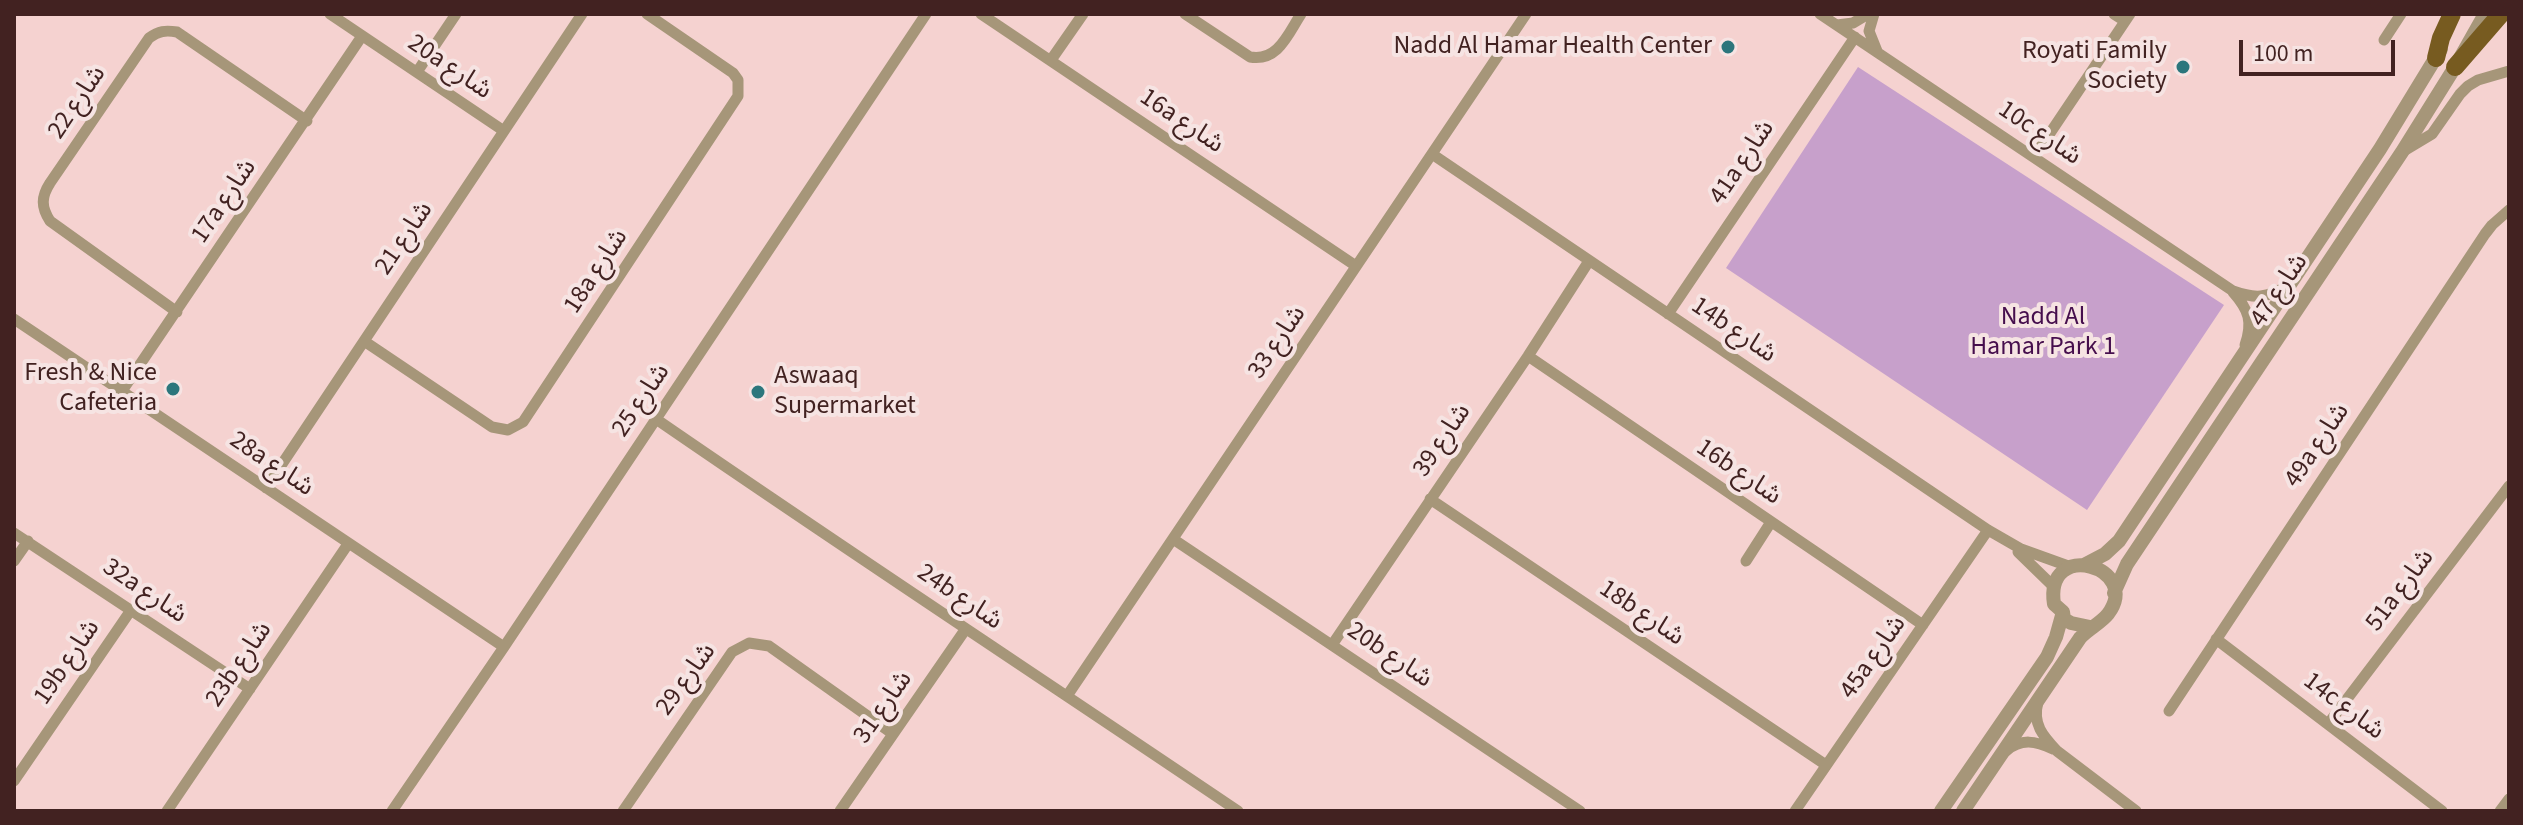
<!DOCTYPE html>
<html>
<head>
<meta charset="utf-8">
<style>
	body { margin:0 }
	#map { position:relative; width:2523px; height:825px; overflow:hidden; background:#f5d2d0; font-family:"Source Sans 3",sans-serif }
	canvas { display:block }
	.frame { position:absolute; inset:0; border:16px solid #422221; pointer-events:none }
	.scale { position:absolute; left:2239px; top:40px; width:156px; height:36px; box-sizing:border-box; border:4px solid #422221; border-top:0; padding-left:10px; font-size:24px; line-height:28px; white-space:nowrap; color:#422221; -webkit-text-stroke:6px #f6e4e3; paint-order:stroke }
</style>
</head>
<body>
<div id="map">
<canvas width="2523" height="825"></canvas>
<div class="frame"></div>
<div class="scale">100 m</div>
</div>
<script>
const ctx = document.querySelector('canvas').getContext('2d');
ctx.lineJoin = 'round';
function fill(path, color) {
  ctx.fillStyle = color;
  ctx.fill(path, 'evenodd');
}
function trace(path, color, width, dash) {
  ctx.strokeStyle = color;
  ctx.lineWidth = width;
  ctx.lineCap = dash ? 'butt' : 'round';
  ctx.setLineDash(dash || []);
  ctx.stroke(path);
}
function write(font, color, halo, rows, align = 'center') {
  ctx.font = font + ' "Source Sans 3","Noto Sans Arabic",sans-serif';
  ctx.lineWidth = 8;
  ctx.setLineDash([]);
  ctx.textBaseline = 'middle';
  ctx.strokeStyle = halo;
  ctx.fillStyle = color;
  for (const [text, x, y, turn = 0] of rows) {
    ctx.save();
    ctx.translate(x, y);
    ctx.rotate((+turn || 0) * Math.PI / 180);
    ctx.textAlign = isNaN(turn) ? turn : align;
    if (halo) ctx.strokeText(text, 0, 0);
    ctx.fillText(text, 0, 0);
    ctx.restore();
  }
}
fill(new Path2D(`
	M1858 67 2224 305 2087 510 1726 268Z`), '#c7a0cb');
trace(new Path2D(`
	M330 14 504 131
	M981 14 1356 266
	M1185 14 1250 57C1278 62 1288 34 1301 14
	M1820 14 2233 291C2255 299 2267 298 2287 286
	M1874 14 1869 31 1877 51
	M2114 14 2125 21
	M1837 25 1853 23 1868 14
	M2384 40 2401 14
	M1051 60 1083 14
	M417 72 456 14
	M2402 152 2432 134 2460 94 2468 86 2478 80 2509 71
	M1432 154 1988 530 2021 549 2071 567
	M2034 157 2130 14
	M2233 292C2249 310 2253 322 2245 345
	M177 312 50 221C41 207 41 197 50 183L149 38C159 31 165 30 177 32L307 121
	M1668 314 1855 37
	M14 319 504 647
	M364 341 492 427 508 430 523 422 738 96V80L733 73 647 14
	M1528 356 1923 625
	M122 391 362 36
	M656 419C849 552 1044 680 1238 811
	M266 488 582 14
	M1430 499 1826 765
	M14 533 250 689
	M1173 539 1580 811
	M2018 552 2054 587
	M14 561 28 541
	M1746 561 1771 522
	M2216 639 2442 811
	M1332 645 1528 356 1589 261
	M1067 696 1526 14
	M2038 702C2032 724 2043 736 2057 751L2136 811
	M2169 711 2485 234 2492 225 2509 210
	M2328 724 2509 486
	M2006 751C2021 738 2036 741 2053 749
	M14 781 131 610
	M167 811 348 544
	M392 811 504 647 926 14
	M623 811 732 652 749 643 769 646 893 734
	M840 811 965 630
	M1795 811 1988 530
	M2500 811 2509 799`), '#a69679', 11);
trace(new Path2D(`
	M2084 565 2105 554 2119 541 2380 149 2441 49
	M2114 593 2127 564 2402 152 2455 67 2485 14
	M1941 811 2047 657 2056 637 2063 612
	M1963 811 2080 638C2088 629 2101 623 2108 614 2143 567 2044 538 2054 604L2063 612 2064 619 2071 623 2090 627`), '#a69679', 14);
trace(new Path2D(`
	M2436 58 2441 38 2452 14
	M2455 67 2501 14`), '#775b20', 18);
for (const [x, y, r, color] of [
	[1728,47,8,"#2c767c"],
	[2183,67,8,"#2c767c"],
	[173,389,8,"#2c767c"],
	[758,392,8,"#2c767c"]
]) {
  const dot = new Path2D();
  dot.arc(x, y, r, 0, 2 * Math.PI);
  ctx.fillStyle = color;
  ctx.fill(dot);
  trace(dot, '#f6e4e3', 3);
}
write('26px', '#422221', '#f6e4e3', [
	["Nadd Al Hamar Health Center",1712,47],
	["Royati Family",2167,52],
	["Society",2167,82],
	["Fresh & Nice",157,374],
	["Cafeteria",157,404],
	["Aswaaq",774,377,"left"],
	["Supermarket",774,407,"left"]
], 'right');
write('26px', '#422221', '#f6e4e3', [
	["20a شارع",449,68,34],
	["شارع 22",78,103,-56],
	["16a شارع",1181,122,34],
	["10c شارع",2039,134,34],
	["41a شارع",1743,163,-56],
	["17a شارع",225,202,-56],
	["شارع 21",405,239,-56],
	["18a شارع",597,272,-57],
	["شارع 47",2280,291,-56],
	["14b شارع",1733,331,34],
	["شارع 33",1278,343,-56],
	["شارع 25",642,401,-56],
	["شارع 39",1443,441,-56],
	["49a شارع",2318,446,-56],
	["28a شارع",271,465,34],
	["16b شارع",1738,473,34],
	["51a شارع",2401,591,-53],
	["32a شارع",144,592,34],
	["24b شارع",959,598,34],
	["18b شارع",1641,614,34],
	["20b شارع",1389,656,34],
	["45a شارع",1874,658,-55],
	["19b شارع",68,663,-56],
	["23b شارع",240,665,-56],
	["شارع 29",687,680,-54],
	["14c شارع",2343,707,37],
	["شارع 31",884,708,-55]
]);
write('26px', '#460e4d', '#f6e4e3', [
	["Nadd Al",2043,318],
	["Hamar Park 1",2043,348]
]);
</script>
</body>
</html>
